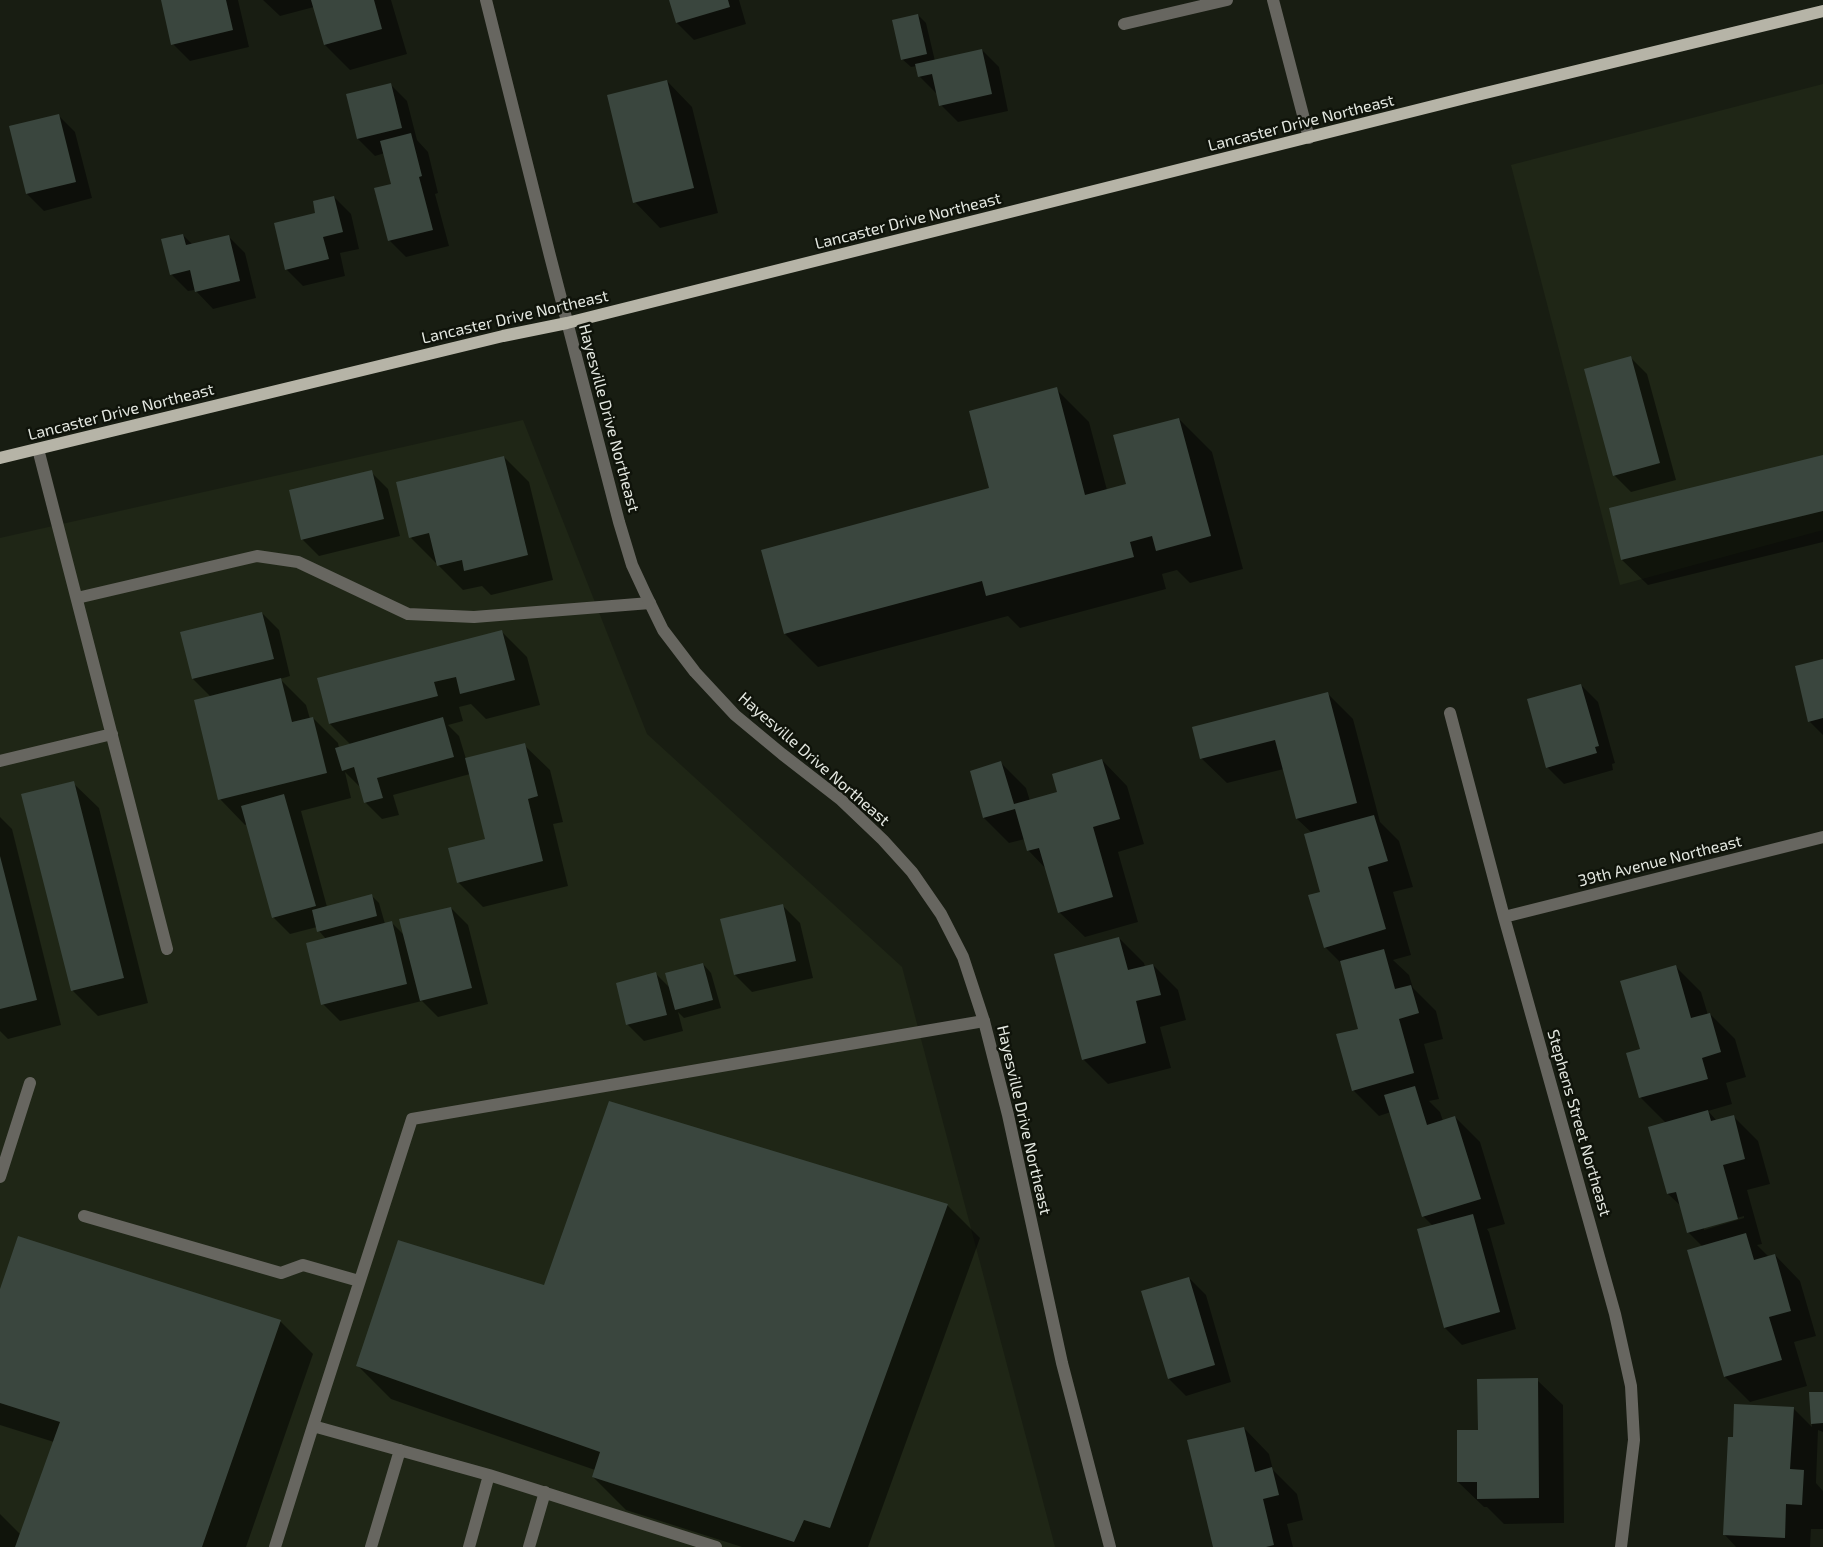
<!DOCTYPE html>
<html>
<head>
<meta charset="utf-8">
<style>
	body { margin:0 }
	canvas { display:block; background:#181d12 }
</style>
</head>
<body>
<canvas width="1823" height="1547"></canvas>
<script>
const ctx = document.querySelector('canvas').getContext('2d');
ctx.lineJoin = 'round';
function fill(path, color) {
  ctx.fillStyle = color;
  ctx.fill(path, 'evenodd');
}
function trace(path, color, width, dash) {
  ctx.strokeStyle = color;
  ctx.lineWidth = width;
  ctx.lineCap = dash ? 'butt' : 'round';
  ctx.setLineDash(dash || []);
  ctx.stroke(path);
}
function write(font, color, halo, rows, align = 'center') {
  ctx.font = font + ' "Exo 2",sans-serif';
  ctx.lineWidth = 5;
  ctx.setLineDash([]);
  ctx.textBaseline = 'middle';
  ctx.strokeStyle = halo;
  ctx.fillStyle = color;
  for (const [text, x, y, turn = 0] of rows) {
    ctx.save();
    ctx.translate(x, y);
    ctx.rotate((+turn || 0) * Math.PI / 180);
    ctx.textAlign = isNaN(turn) ? turn : align;
    if (halo) ctx.strokeText(text, 0, 0);
    ctx.fillText(text, 0, 0);
    ctx.restore();
  }
}
fill(new Path2D(`
	M1823 84V530L1620 585 1511 165Z
	M523 420 647 734 902 967 1055 1547H0V538Z`), '#1f2616');
fill(new Path2D(`
	M162 0H238L249 47 190 61 173 44Z
	M263 0H391L407 54 350 70 325 45 314 7 280 16Z
	M670 0H739L746 24 694 40 677 23Z
	M918 15 926 23 935 61 982 50 999 67 1008 111 958 122 941 105 938 93H936L919 76 917 66 911 67 902 59Z
	M667 81 692 107 718 213 660 228 635 202Z
	M390 84 407 101 417 140 428 152 438 193 435 194 449 246 406 257 389 240 393 185 385 153 375 156 358 139Z
	M58 115 75 132 92 198 44 211 27 194Z
	M334 197 351 214 359 249 340 253 345 276 303 286 286 269 317 214Z
	M183 235 193 245 228 236 245 253 256 298 213 309 195 290 188 291 171 274Z
	M1630 357 1647 374 1676 480 1631 492 1614 475Z
	M1056 389 1089 422 1107 490 1127 485 1179 419 1212 452 1243 569 1190 583 1177 570 1162 574 1166 589 1020 628 1008 616 818 667 785 634 991 489Z
	M504 457 529 482 553 580 491 595 482 586 463 590 438 565 437 562 436 563 411 538Z
	M1823 457V542L1648 585 1622 560Z
	M371 472 388 489 400 536 319 556 302 539Z
	M262 613 279 630 290 676 280 679 306 705 310 719 313 718 338 743 339 748 351 745 330 724 318 679 502 632 527 657 540 705 486 719 471 704 459 707 463 721 448 725 459 736 466 759 524 745 550 770 563 822 553 824 568 886 483 907 458 882 486 840 470 774 393 795 399 815 382 819 365 802 360 787 345 772 351 798 301 811 327 907 371 895 379 903 385 924 392 923 405 936 451 908 468 925 488 1004 438 1017 422 1001 340 1021 323 1004 326 939 319 931 317 927 290 934 273 917 247 824 245 825 220 799 211 697 193 679 181 633Z
	M1823 660V735L1809 721Z
	M1581 685 1598 702 1615 763 1612 764 1613 770 1564 784 1547 767Z
	M1327 693 1353 719 1380 822 1399 841 1413 887 1393 892 1411 955 1393 960 1409 975 1413 988 1436 1011 1443 1039 1424 1044 1439 1099 1429 1101 1440 1112 1443 1121 1455 1117 1480 1142 1505 1224 1487 1229 1489 1232 1516 1329 1462 1345 1445 1328 1418 1230 1433 1226 1423 1216 1391 1112 1379 1116 1353 1090 1360 1029 1342 964 1325 947 1321 893 1312 833 1297 819 1284 769 1227 783 1201 758Z
	M1102 760 1127 786 1144 844 1118 852 1138 922 1085 937 1059 912 1047 870 1028 850 1025 839 1009 843 984 818 971 772 1001 763 1026 788 1030 801 1059 792Z
	M73 783 99 808 148 1003 98 1016 73 991Z
	M0 817 12 829 61 1025 8 1039 0 1031Z
	M783 906 800 923 813 978 752 992 735 975 722 920Z
	M1119 938 1144 963 1145 967 1153 965 1178 990 1186 1020 1160 1027 1171 1068 1108 1084 1083 1059Z
	M703 964 711 973 721 1008 684 1018 678 1012 683 1031 644 1041 627 1024 656 974 670 988Z
	M1676 967 1701 992 1708 1015 1710 1014 1735 1039 1746 1077 1726 1083 1732 1104 1708 1111 1717 1121 1733 1116 1758 1141 1770 1184 1747 1190 1762 1244 1757 1245 1769 1257 1775 1255 1800 1281 1816 1336 1794 1342 1807 1386 1750 1402 1725 1377 1689 1251 1703 1247 1688 1232 1682 1207 1668 1194 1666 1123 1641 1098 1628 1054 1641 1050ZM1744 1216V1218L1704 1230V1227Z
	M947 1205 980 1238 868 1547H742L626 1510 593 1477 595 1470 391 1399 358 1366 545 1286Z
	M1189 1278 1206 1295 1231 1382 1186 1396 1169 1379Z
	M0 1293 280 1321 313 1354 246 1547H0V1514L21 1535 54 1442 0 1425Z
	M1537 1380 1563 1405 1564 1523 1504 1524 1487 1507H1484L1458 1482 1479 1431Z
	M1823 1393V1432L1818 1430 1816 1483 1823 1491V1529H1811L1810 1547H1736L1724 1534 1734 1439 1793 1408 1812 1427 1811 1394Z
	M1244 1428 1269 1454 1273 1470 1297 1494 1303 1520 1287 1524 1293 1547H1214Z`), '#0007');
fill(new Path2D(`
	M161 0H226L233 30 171 45Z
	M311 0H374L382 29 324 45Z
	M669 0H728L730 7 676 23Z
	M918 14 927 54 901 60 892 20Z
	M982 49 992 94 939 106 932 74 918 77 915 64Z
	M667 80 694 188 633 203 607 95Z
	M391 83 402 128 357 139 346 94Z
	M59 114 76 182 26 194 9 126Z
	M411 133 422 176 419 177 433 230 388 241 374 188 391 184 380 141Z
	M334 196 343 232 323 237 329 259 285 270 274 223 315 213 313 201Z
	M183 234 186 245 229 235 240 281 195 292 190 270 170 275 161 239Z
	M1631 356 1660 463 1613 476 1584 369Z
	M1057 387 1085 495 1126 484 1113 435 1179 418 1211 536 1156 551 1152 536 1130 542 1134 557 986 596 982 581 784 634 761 550 989 488 969 411Z
	M1823 455V511L1621 560 1609 508Z
	M504 456 528 555 464 571 462 560 437 566 429 533 409 538 396 482Z
	M372 470 384 519 301 540 289 490Z
	M262 612 274 659 192 679 180 632Z
	M502 630 515 680 460 694 456 677 434 682 438 696 329 724 317 678Z
	M1823 659V718L1808 722 1795 666Z
	M281 678 292 722 313 717 327 773 218 800 194 700Z
	M1581 684 1599 746 1595 747 1597 753 1546 768 1527 699Z
	M1328 692 1357 803 1296 819 1275 740 1200 759 1192 727Z
	M443 717 454 757 377 778 383 798 364 803 354 767 342 771 335 748Z
	M525 743 538 796 528 799 543 861 457 883 448 848 485 839 465 758Z
	M1102 759 1120 819 1093 827 1113 897 1058 913 1039 848 1027 851 1015 809 983 818 970 771 1001 761 1014 804 1057 792 1052 774Z
	M74 781 124 978 71 991 21 794Z
	M284 794 316 906 272 918 241 806Z
	M1374 815 1388 861 1368 867 1386 929 1324 948 1308 895 1320 892 1304 834Z
	M0 856 37 1000 0 1009Z
	M372 894 377 916 317 932 312 910Z
	M783 904 796 961 734 975 720 919Z
	M451 907 472 988 420 1001 399 919Z
	M392 921 407 984 321 1005 306 943Z
	M1119 937 1128 970 1153 964 1161 995 1136 1001 1146 1043 1082 1060 1054 954Z
	M1384 949 1395 989 1411 985 1419 1013 1399 1019 1414 1073 1352 1091 1336 1034 1358 1029 1340 961Z
	M703 963 713 1000 675 1010 665 973Z
	M1676 965 1691 1018 1710 1013 1721 1052 1702 1058 1708 1079 1639 1098 1626 1053 1640 1049 1620 981Z
	M656 972 667 1015 626 1025 616 983Z
	M1415 1086 1427 1125 1455 1116 1481 1199 1422 1217 1384 1095Z
	M609 1101 948 1204 830 1528 804 1520 794 1542 592 1477 600 1452 356 1366 398 1240 544 1285Z
	M1708 1110 1711 1121 1734 1115 1745 1159 1723 1165 1738 1219 1687 1233 1676 1192 1667 1194 1648 1127Z
	M1473 1214 1500 1312 1444 1328 1417 1229Z
	M1746 1233 1754 1260 1775 1254 1791 1311 1769 1317 1782 1360 1724 1377 1687 1250Z
	M18 1236 281 1320 202 1547H15L60 1422 0 1403V1289Z
	M1189 1277 1215 1365 1168 1379 1141 1291Z
	M1538 1378 1539 1498 1477 1499V1482H1457V1430H1478L1477 1379Z
	M1809 1392H1823V1423L1811 1424Z
	M1734 1404 1794 1407 1790 1469 1804 1470 1802 1505 1786 1504 1785 1538 1723 1535 1728 1437H1733Z
	M1244 1427 1255 1472 1272 1467 1279 1495 1263 1499 1274 1545 1266 1547H1213L1187 1440Z`), '#3a463e');
trace(new Path2D(`
	M1273 0 1309 138
	M1124 24 1227 0
	M38 449 167 949
	M77 598 257 556 298 562 408 614 474 617 650 603
	M0 761 112 734
	M0 1177 30 1083
	M84 1216 281 1273 303 1265 359 1281
	M489 1475 313 1426 412 1119 984 1021
	M275 1547 313 1426
	M371 1547 400 1450
	M469 1547 489 1475 716 1547
	M529 1547 545 1492`), '#676660', 12);
trace(new Path2D(`
	M1450 713 1504 917 1615 1314 1631 1386 1634 1440 1621 1547
	M1504 917 1823 837`), '#676660', 12);
trace(new Path2D(`
	M486 0 550 256 619 522 632 565 645 593 663 630 695 672 735 715 782 754 840 799 883 840 912 872 941 914 963 957 984 1021 1008 1115 1062 1363 1110 1547`), '#676660', 12);
trace(new Path2D(`
	M0 458 503 336 567 323 1469 97 1823 11`), '#b6b4a7', 12);
write('16px', '#e4e8e1', '#0f130a', [
	["Lancaster Drive Northeast",1301,123,-14],
	["Lancaster Drive Northeast",908,221,-14],
	["Lancaster Drive Northeast",515,317,-13],
	["Lancaster Drive Northeast",121,412,-14],
	["Hayesville Drive Northeast",609,418,75],
	["Hayesville Drive Northeast",814,759,41],
	["39th Avenue Northeast",1660,861,-14],
	["Hayesville Drive Northeast",1024,1120,77],
	["Stephens Street Northeast",1579,1123,74]
]);
</script>
</body>
</html>
